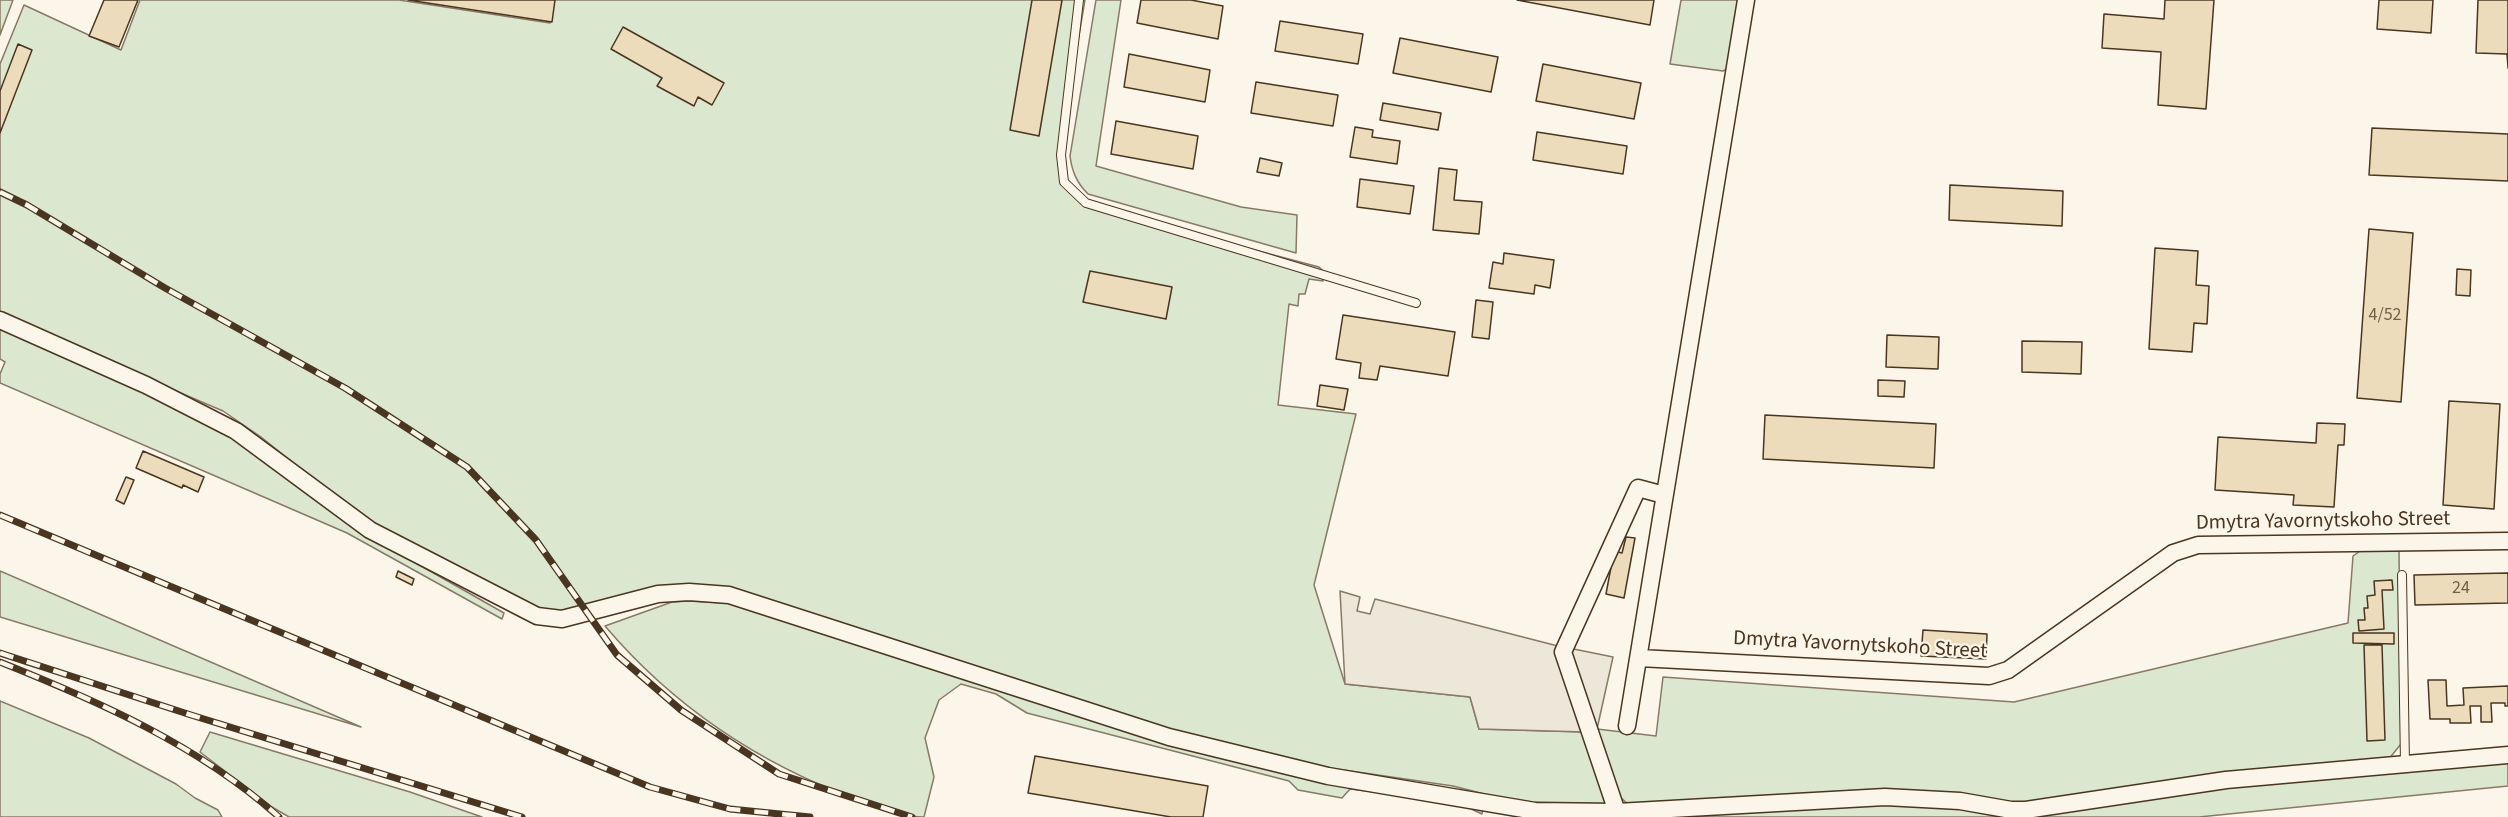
<!DOCTYPE html>
<html>
<head>
<meta charset="utf-8">
<style>
	body { margin:0 }
	canvas { display:block; background:#fbf6e9 }
</style>
</head>
<body>
<canvas width="2508" height="817"></canvas>
<script>
const ctx = document.querySelector('canvas').getContext('2d');
ctx.lineJoin = 'round';
function fill(path, color) {
  ctx.fillStyle = color;
  ctx.fill(path, 'evenodd');
}
function trace(path, color, width, dash) {
  ctx.strokeStyle = color;
  ctx.lineWidth = width;
  ctx.lineCap = dash ? 'butt' : 'round';
  ctx.setLineDash(dash || []);
  ctx.stroke(path);
}
function write(font, color, halo, rows, align = 'center') {
  ctx.font = font + ' "Source Sans 3",sans-serif';
  ctx.lineWidth = 4.5;
  ctx.setLineDash([]);
  ctx.textBaseline = 'middle';
  ctx.strokeStyle = halo;
  ctx.fillStyle = color;
  for (const [text, x, y, turn = 0] of rows) {
    ctx.save();
    ctx.translate(x, y);
    ctx.rotate((+turn || 0) * Math.PI / 180);
    ctx.textAlign = isNaN(turn) ? turn : align;
    if (halo) ctx.strokeText(text, 0, 0);
    ctx.fillText(text, 0, 0);
    ctx.restore();
  }
}
const green = new Path2D(`
	M0 0H13L0 35Z
	M140 0H399L550 23 553 0H1085L1059 155 1066 183 1092 207 1319 267 1322 270 1323 281 1309 279 1305 294H1299L1298 306 1289 304 1278 405 1356 414 1314 585 1345 684 1470 697 1479 729 1585 732 1607 800 1605 805 1535 807 1453 786 1330 768 1170 731 709 587 565 619 396 545 261 437 223 411 0 316V64L24 5 121 50Z
	M1096 0H1121L1096 166 1241 207 1297 215 1296 253 1088 194C1077 183 1072 172 1070 156Z
	M1681 0H1746L1729 68 1723 71 1670 64Z
	M0 326 218 421 393 550 504 613 502 619 347 533 0 383V374L5 362 0 359Z
	M2399 549 2401 744 2388 760 2026 804 1629 805 1618 795 1597 729 1656 736 1663 677 2014 702 2348 623 2353 556 2360 551Z
	M0 571 361 727 0 617Z
	M688 601 727 603 939 666 1167 740 1330 779 1452 795 1480 802 1483 808 1482 814 1456 802 1350 789 1342 798 1298 790 1289 781 1027 713 996 694 961 684 939 700 925 738 934 777 924 817C899 817 881 808 858 800 760 764 673 706 605 626L672 602Z
	M0 701 89 738 176 784 195 798 218 810 222 817H0Z
	M210 732 410 792 482 817H289L272 807 200 752Z
	M2508 761V786L2199 817H1588L1908 803 2010 815 2226 786Z`);
fill(green, '#dce7d0');
trace(green, '#887966', 1.5);
const parking = new Path2D(`
	M1340 591 1360 597 1357 611 1370 614 1375 599 1554 645 1613 657 1597 729 1585 732 1479 729 1470 697 1345 684Z`);
fill(parking, '#ede7d9');
trace(parking, '#887966', 1.5);
const building = new Path2D(`
	M104 0H138L119 47 89 36Z
	M408 0H555L552 22Z
	M1032 0H1062L1039 136 1010 130Z
	M1141 0H1191L1223 6 1218 39 1137 23Z
	M1517 0H1654L1650 25Z
	M2165 0H2214L2206 109 2158 105 2161 52 2102 48 2104 14 2164 19Z
	M2379 0H2433L2431 33 2377 29Z
	M2478 0H2508V68L2507 54 2476 53Z
	M1280 21 1363 34 1358 64 1275 51Z
	M623 27 724 83 712 105 698 97 694 106 657 86 662 78 611 49Z
	M1400 38 1498 57 1491 92 1393 73Z
	M18 44 32 50 0 133V91Z
	M1129 54 1210 70 1205 102 1124 87Z
	M1543 64 1641 83 1634 119 1536 101Z
	M1256 82 1338 95 1333 126 1251 113Z
	M1383 103 1441 113 1438 130 1380 120Z
	M1116 121 1198 136 1193 169 1111 154Z
	M1355 127 1373 130 1372 137 1400 141 1397 164 1350 157Z
	M2372 128 2508 134V181L2369 175Z
	M1537 132 1627 146 1623 174 1533 160Z
	M1260 158 1282 163 1279 176 1257 172Z
	M1439 168 1457 170 1454 200 1482 202 1479 234 1433 230Z
	M1360 179 1414 186 1410 214 1357 207Z
	M1950 185 2063 191 2062 226 1949 220Z
	M2369 229 2413 233 2401 402 2357 398Z
	M2155 248 2198 251 2196 285 2209 286 2207 324 2194 323 2192 352 2149 349Z
	M1504 253 1554 260 1550 288 1535 285 1534 294 1489 288 1493 262 1503 264Z
	M2457 269 2471 270 2470 296 2456 295Z
	M1090 271 1172 287 1166 319 1083 302Z
	M1476 300 1493 302 1489 339 1472 337Z
	M1343 315 1455 332 1448 376 1380 366 1377 380 1359 378 1361 363 1336 359Z
	M1887 335 1939 337 1938 369 1886 367Z
	M2022 341 2082 342 2081 374 2022 372Z
	M1878 380 1905 381 1904 397 1878 396Z
	M1320 385 1348 389 1344 410 1317 406Z
	M2449 401 2500 404 2494 509 2443 505Z
	M1765 415 1936 424 1934 468 1763 459Z
	M2317 423 2345 424 2344 445H2338L2334 507 2293 505 2294 495 2215 490 2218 437 2316 443Z
	M143 451 204 477 198 492 183 485 182 488 136 468Z
	M126 477 134 480 124 504 116 500Z
	M1626 537 1635 538 1624 598 1606 594 1614 551 1622 553Z
	M398 571 414 579 412 585 396 577Z
	M2508 573V603L2415 605 2414 575Z
	M2392 580 2393 590H2382L2384 629 2359 631 2358 620H2365L2364 608H2368L2367 596 2375 595 2374 581Z
	M1923 630 1987 634 1986 659 1921 656Z
	M2353 633H2394V644L2353 643Z
	M2364 645H2382L2385 740 2367 741Z
	M2428 680H2446L2447 706 2464 705 2463 688 2508 686V706H2505V703H2491L2492 722H2481V706H2470L2471 723H2450V719H2430Z
	M1035 756 1208 786 1203 817H1171L1028 793Z`);
fill(building, '#ecdcbc');
trace(building, '#4a3520', 1.5);
const lane = new Path2D(`
	M1079 0 1061 155 1064 182 1086 203 1416 303
	M2402 575 2405 765`);
const street = new Path2D(`
	M0 320 146 385 236 431 370 530 537 616 562 619 658 594 689 592 729 595 1169 737 1328 776 1535 811 1617 812 1885 797 1960 801 2011 810H2026L2226 780 2508 755
	M1639 658 1989 676 2008 670 2173 553 2198 545 2508 541
	M1627 726 1746 0
	M1617 812 1563 652 1638 488 1664 495`);
trace(lane, '#4a3520', 10);
trace(street, '#4a3520', 19);
trace(lane, '#fbf6e9', 8);
trace(street, '#fbf6e9', 16);
const rail = new Path2D(`
	M0 192 27 205 165 288 345 388 467 467 536 540 617 655 681 710 779 774 912 817
	M0 515 650 787 730 809 810 817
	M0 653 191 715 522 817
	M0 662C100 702 198 745 279 817`);
trace(rail, '#4a3520', 7);
trace(rail, '#fbf6e9', 4.5, [14]);
write('18px', '#725f47', null, [
	["4/52",2385,316],
	["24",2461,589]
]);
write('21px', '#4a3520', '#fbf6e9', [
	["Dmytra Yavornytskoho Street",2323,522,-1],
	["Dmytra Yavornytskoho Street",1860,646,3]
]);
</script>
</body>
</html>
